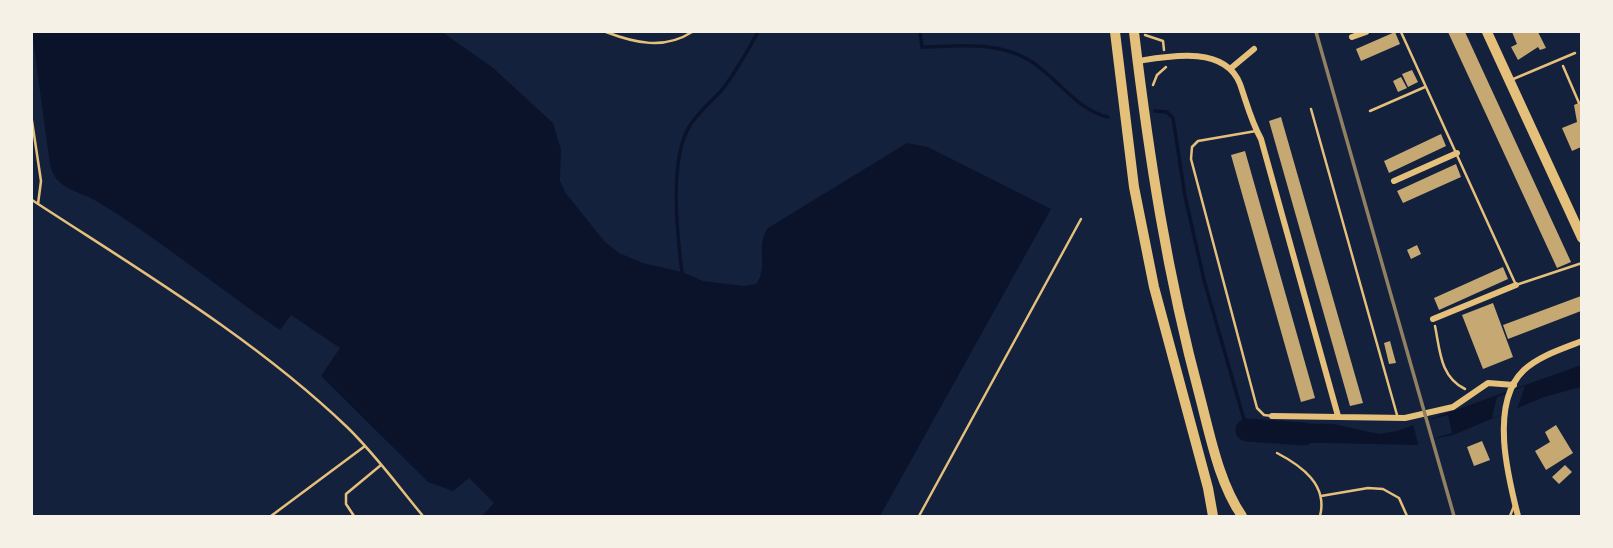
<!DOCTYPE html>
<html>
<head>
<meta charset="utf-8">
<style>
	body { margin:0 }
	#map { position:relative; width:1613px; height:548px; overflow:hidden; background:#14213d; font-family:Signika,sans-serif }
	canvas { display:block }
	.frame { position:absolute; inset:0; border:33px solid #f6f1e7; pointer-events:none }
</style>
</head>
<body>
<div id="map">
<canvas width="1613" height="548"></canvas>
<div class="frame"></div>
</div>
<script>
const ctx = document.querySelector('canvas').getContext('2d');
ctx.lineJoin = 'round';
function fill(path, color) {
  ctx.fillStyle = color;
  ctx.fill(path, 'evenodd');
}
function trace(path, color, width, dash) {
  ctx.strokeStyle = color;
  ctx.lineWidth = width;
  ctx.lineCap = dash ? 'butt' : 'round';
  ctx.setLineDash(dash || []);
  ctx.stroke(path);
}
fill(new Path2D(`
	M32 32H442L492 67 553 123 561 149 560 181 565 192 604 241 619 253 643 263 682 272 703 281 744 286 756 284C769 268 755 245 768 228L907 143 928 147 1051 209 880 516H482L494 503 469 478 453 491 428 482 321 376 340 348 291 315 280 330C219 289 161 240 98 202 78 190 56 190 50 165Z
	M1581 365V387L1544 397 1453 435 1418 442V445L1275 442V423L1333 424 1379 434 1397 431Z`), '#0b132b');
fill(new Path2D(`
	M1525 386 1517 409 1492 418 1497 397Z
	M1448 415 1452 433 1418 443 1413 424Z`), '#14213d');
trace(new Path2D(`
	M920 32 922 47C958 46 996 41 1029 60 1056 76 1076 110 1108 117
	M1155 111 1167 112 1173 118 1185 196 1204 280 1247 430
	M682 272C677 234 669 161 689 127 697 113 710 103 721 91 732 78 750 47 758 32`), '#0b132b', 3.5);
trace(new Path2D(`
	M1247 430 1304 434`), '#0b132b', 23);
fill(new Path2D(`
	M1395 32 1400 44 1361 61 1356 49Z
	M1448 32H1465L1571 262 1557 268Z
	M1512 32H1538L1546 48 1540 50 1538 47 1518 60 1511 47 1517 44Z
	M1412 70 1418 82 1408 87 1402 74Z
	M1401 77 1407 88 1398 92 1393 81Z
	M1581 102V147L1572 151 1562 128 1577 122 1574 105Z
	M1281 117 1363 403 1350 406 1269 121Z
	M1441 134 1446 146 1389 173 1384 161Z
	M1245 151 1315 398 1301 402 1231 155Z
	M1456 164 1461 177 1403 203 1397 191Z
	M1417 245 1421 254 1411 259 1407 250Z
	M1503 267 1508 279 1439 310 1434 298Z
	M1581 296V311L1508 339 1503 325Z
	M1493 303 1513 357 1483 369 1462 315Z
	M1390 341 1396 363 1389 364 1384 343Z
	M1556 425 1573 453 1546 470 1535 451 1550 442 1545 432Z
	M1482 441 1490 460 1474 466 1467 447Z
	M1565 465 1572 472 1559 484 1552 477Z`), '#c6a872');
trace(new Path2D(`
	M1145 35 1163 41 1164 50
	M1563 66 1579 103
	M1153 85 1157 75 1166 67
	M1435 326C1440 350 1440 377 1465 389`), '#e5c07b', 2.5);
trace(new Path2D(`
	M606 32C635 43 664 50 692 32
	M1401 32 1516 285 1582 263
	M1511 80 1575 53
	M1311 109 1397 415
	M1370 111 1425 87
	M32 121 41 181 38 204
	M1256 131 1198 141 1192 147 1191 159 1257 408 1264 415 1272 416
	M32 200C139 270 254 338 347 427 375 454 398 486 423 516
	M1277 453C1302 466 1328 485 1320 516
	M1321 496 1368 488 1383 489 1399 498 1407 516
	M271 516 365 446
	M354 516 346 504V494L381 465
	M919 516 1081 219
	M1510 516 1514 506`), '#e5c07b', 2.5);
trace(new Path2D(`
	M1352 37 1366 32
	M1138 61C1169 56 1225 45 1240 84 1247 104 1251 121 1261 139L1338 416
	M1230 69 1254 49
	M1394 181 1457 153
	M1433 319 1516 285
	M1272 416 1405 418 1453 407 1488 383 1514 385
	M1518 516C1508 477 1489 403 1524 370 1539 356 1562 349 1582 341`), '#e5c07b', 6);
trace(new Path2D(`
	M1115 32 1134 187 1154 287 1208 488 1213 516
	M1134 32C1149 156 1167 275 1200 397 1210 435 1219 483 1242 516
	M1487 32 1582 238`), '#e5c07b', 10);
trace(new Path2D(`
	M1316 32 1454 516`), '#918062', 3.5);
</script>
</body>
</html>
